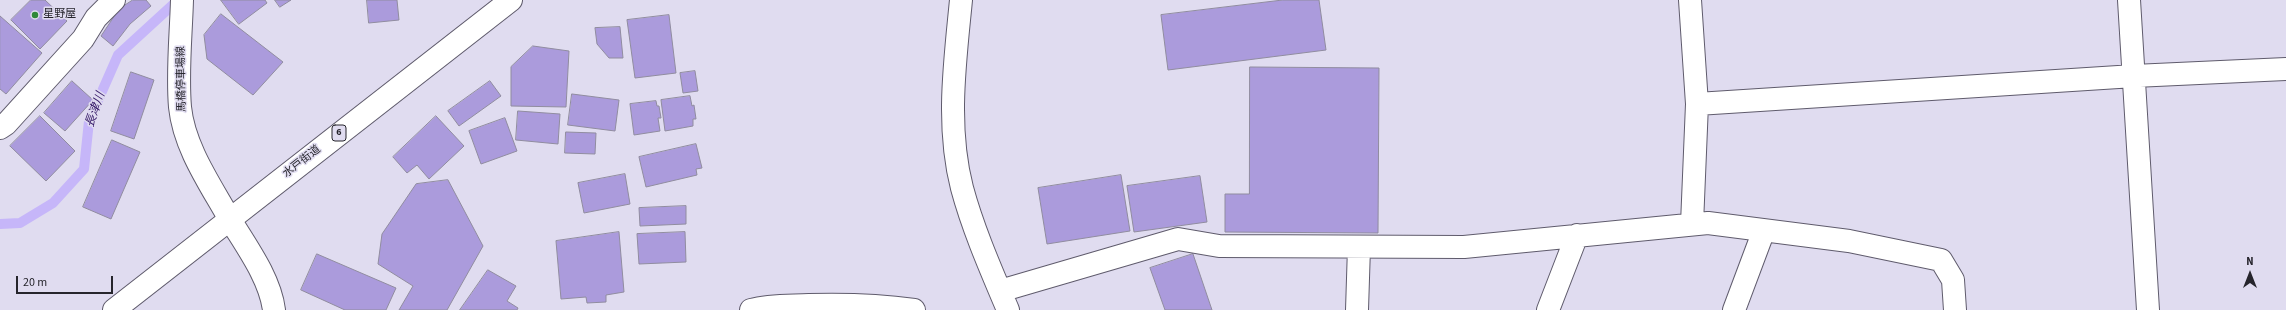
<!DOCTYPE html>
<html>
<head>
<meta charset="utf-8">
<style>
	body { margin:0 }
	#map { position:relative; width:2286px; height:310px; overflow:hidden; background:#e0dcf0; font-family:"Source Sans 3",sans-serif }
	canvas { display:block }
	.north { position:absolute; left:2230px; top:254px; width:40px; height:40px; -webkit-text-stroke:3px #e0dcf0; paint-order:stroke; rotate:0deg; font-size:11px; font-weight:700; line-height:16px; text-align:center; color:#26252c }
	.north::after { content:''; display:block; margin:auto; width:14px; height:18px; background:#26252c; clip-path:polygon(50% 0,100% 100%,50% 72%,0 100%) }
	.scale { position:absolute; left:16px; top:276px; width:97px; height:18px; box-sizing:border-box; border:2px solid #26252c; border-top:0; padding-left:5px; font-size:12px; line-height:14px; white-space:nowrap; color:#26252c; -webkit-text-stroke:3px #e0dcf0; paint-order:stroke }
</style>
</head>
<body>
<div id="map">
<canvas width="2286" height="310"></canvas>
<div class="north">N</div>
<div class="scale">20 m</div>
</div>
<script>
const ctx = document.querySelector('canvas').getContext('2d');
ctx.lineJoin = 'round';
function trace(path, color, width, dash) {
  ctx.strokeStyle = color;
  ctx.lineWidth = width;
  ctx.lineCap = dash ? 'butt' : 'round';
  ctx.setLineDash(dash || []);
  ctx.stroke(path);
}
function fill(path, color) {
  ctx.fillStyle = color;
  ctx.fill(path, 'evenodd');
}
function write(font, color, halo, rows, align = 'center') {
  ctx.font = font + ' "Source Sans 3","Noto Sans JP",sans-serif';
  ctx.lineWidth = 3;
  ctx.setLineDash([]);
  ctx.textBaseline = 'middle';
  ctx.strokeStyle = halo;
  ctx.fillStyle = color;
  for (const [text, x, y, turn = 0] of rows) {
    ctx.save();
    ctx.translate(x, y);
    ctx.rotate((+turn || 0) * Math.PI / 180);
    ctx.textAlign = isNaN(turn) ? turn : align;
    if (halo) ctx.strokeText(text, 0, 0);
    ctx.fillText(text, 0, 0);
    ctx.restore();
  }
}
trace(new Path2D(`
	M0 224 20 223 53 203 84 169 89 121 118 55 178 0`), '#c6b6f9', 10);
const building = new Path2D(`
	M31 0H45L67 21 40 49 11 20Z
	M133 0H146L151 6 130 24 113 46 101 36 119 9Z
	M221 0H265L267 3 239 24Z
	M275 0H291L280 7Z
	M367 0H397L399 20 369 23Z
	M1283 0H1319L1326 50 1168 70 1161 15Z
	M221 14 283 62 253 95 207 59 204 35Z
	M669 15 676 73 635 78 627 20Z
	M0 16 42 53 6 94 0 89Z
	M620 27 623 58H609L597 44 595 28Z
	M533 46 569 51 566 107 511 106V67Z
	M1250 67 1379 68 1378 233 1225 232V194H1249Z
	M695 71 698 91 683 93 680 73Z
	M131 72 154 80 134 139 111 131Z
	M72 81 93 100 65 131 44 113Z
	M490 81 501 96 459 126 448 111Z
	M572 94 619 100 615 131 568 125Z
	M690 96 692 106 694 105 696 119H693V126L665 131 661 100Z
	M656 101 657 106H659L661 118H658L660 131 634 135 630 104Z
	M518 111 560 114 558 144 516 140Z
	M40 116 75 151 46 181 10 146Z
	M436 116 464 146 429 179 417 165 407 173 393 157Z
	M505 118 517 151 481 164 469 131Z
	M566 132 596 133 595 154 565 153Z
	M112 140 140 152 111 219 83 207Z
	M696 144 702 168 696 169 697 175 646 187 639 157Z
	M625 174 630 204 584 213 578 183Z
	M1121 175 1130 231 1047 244 1038 188Z
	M1200 176 1207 222 1134 232 1127 186Z
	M448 180 483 246 447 310H399L413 286 378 264 382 234 416 184Z
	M686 206V224L640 226 639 208Z
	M619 232 624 292 606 295V302L587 303 586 297 561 299 556 241Z
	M685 232 686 262 639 264 637 234Z
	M317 254 396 288 386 310H345L301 290Z
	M1193 254 1212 310H1165L1150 268Z
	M488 270 516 286 507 301 518 308 517 310H460Z`);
fill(building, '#ab9bdc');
trace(building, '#908c9f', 1);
const minor = new Path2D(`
	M961 0C955 62 946 126 962 188 973 229 991 270 1008 310
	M1690 0 1697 104 1692 224
	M2129 0 2148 310
	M1697 104 2134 76 2286 69
	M0 128 6 124 83 39 96 18 114 0
	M229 218C246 246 270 278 274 310
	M1000 291 1178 239 1219 246 1464 247 1708 223 1849 241 1941 260 1953 280 1955 310
	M751 310C770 305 789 306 809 305 844 304 879 305 914 310
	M1357 310 1359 247
	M1548 310 1577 235
	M1734 310 1764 230`);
const major = new Path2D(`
	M182 0C181 35 177 72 180 107 184 147 210 184 229 218`);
const highway = new Path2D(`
	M114 310 511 0`);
trace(minor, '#5f5b6c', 24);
trace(major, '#5f5b6c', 24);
trace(highway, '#5f5b6c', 24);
trace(minor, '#fff', 22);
trace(major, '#fff', 22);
trace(highway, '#fff', 22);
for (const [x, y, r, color] of [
	[35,15,4,"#308939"]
]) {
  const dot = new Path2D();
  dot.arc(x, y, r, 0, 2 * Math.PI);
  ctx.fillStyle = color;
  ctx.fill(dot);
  trace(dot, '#e0dcf0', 1.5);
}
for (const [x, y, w] of [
	[339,133,14]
]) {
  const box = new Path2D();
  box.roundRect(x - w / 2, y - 8, w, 16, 3);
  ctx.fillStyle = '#e0dcf0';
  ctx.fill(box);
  trace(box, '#26252c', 1);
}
write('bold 10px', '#26252c', null, [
	["6",339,133]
]);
write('11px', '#26252c', '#e0dcf0', [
	["星野屋",43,15]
], 'left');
write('11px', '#26252c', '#e0dcf0', [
	["馬橋停車場線",182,79,-91],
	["水戸街道",302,162,-38]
]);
write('italic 12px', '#3c216d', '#e0dcf0', [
	["長津川",96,110,-71]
]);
</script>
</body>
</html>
